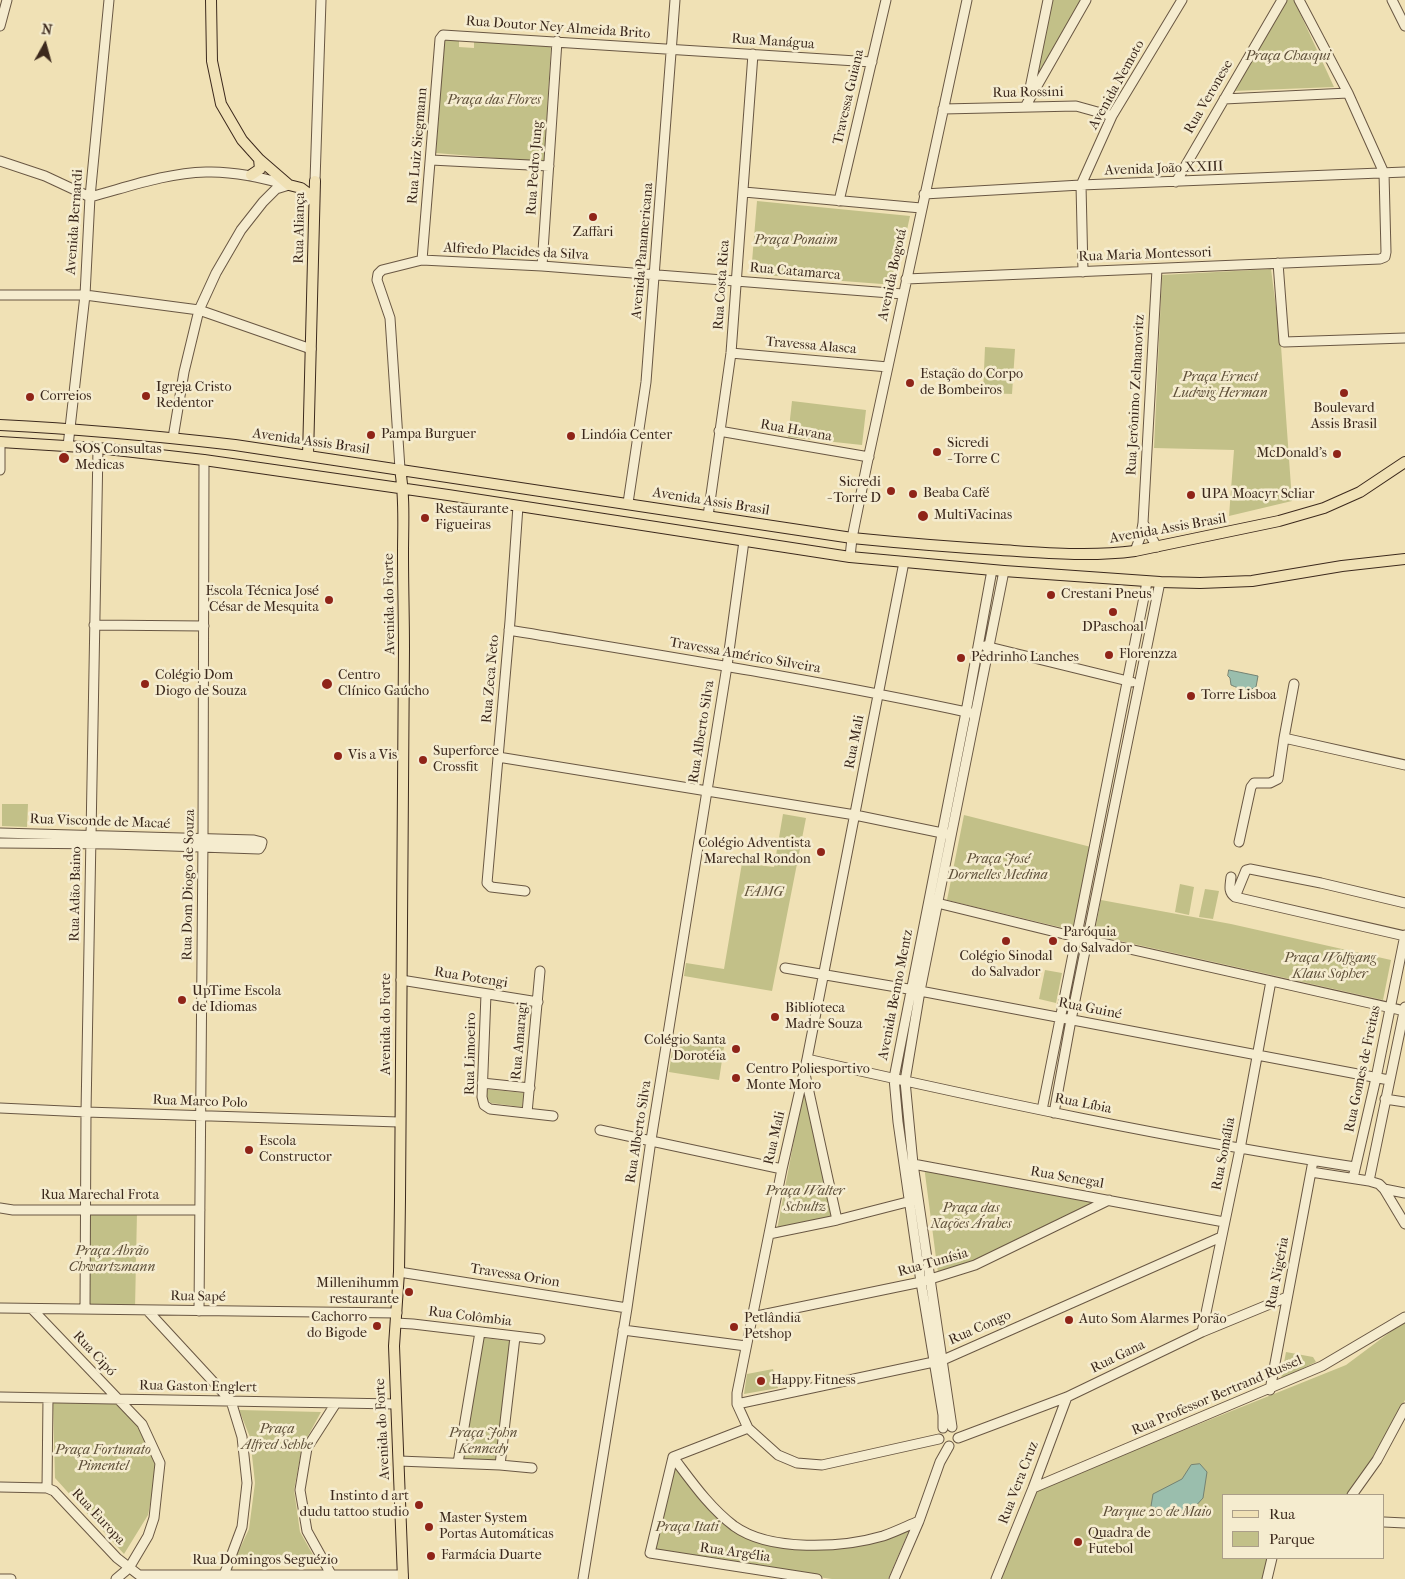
<!DOCTYPE html>
<html>
<head>
<meta charset="utf-8">
<style>
	body { margin:0 }
	#map { position:relative; width:1405px; height:1579px; overflow:hidden; background:#f0e1b5; font-family:"IM FELL French Canon",serif }
	canvas { display:block }
	.legend { position:absolute; left:1222px; top:1494px; width:162px; height:65px; box-sizing:border-box; background:#f5eccf; border:1px solid #ab9e88; margin:0; padding:6px 9px; list-style:none; font-size:15px; color:#3c291d }
	.legend li { display:flex; align-items:center; gap:10px; height:25px }
	.legend b { width:25px; border:1px solid #ab9e88 }
	.north { position:absolute; left:20px; top:20px; width:50px; height:50px; -webkit-text-stroke:4px #f5eccf; paint-order:stroke; rotate:7deg; font-size:14px; font-weight:700; line-height:20px; text-align:center; color:#3c291d }
	.north::after { content:''; display:block; margin:auto; width:18px; height:22px; background:#3c291d; clip-path:polygon(50% 0,100% 100%,50% 72%,0 100%) }
</style>
</head>
<body>
<div id="map">
<canvas width="1405" height="1579"></canvas>
<ul class="legend">
<li><b style="height:6px;background:#f0e1b5"></b>Rua</li>
<li><b style="height:14px;background:#c2c088"></b>Parque</li>
</ul>
<div class="north">N</div>
</div>
<script>
const ctx = document.querySelector('canvas').getContext('2d');
ctx.lineJoin = 'round';
function fill(path, color) {
  ctx.fillStyle = color;
  ctx.fill(path, 'evenodd');
}
function trace(path, color, width, dash) {
  ctx.strokeStyle = color;
  ctx.lineWidth = width;
  ctx.lineCap = dash ? 'butt' : 'round';
  ctx.setLineDash(dash || []);
  ctx.stroke(path);
}
function write(font, color, halo, rows, align = 'center') {
  ctx.font = font + ' "IM FELL French Canon",serif';
  ctx.lineWidth = 5;
  ctx.setLineDash([]);
  ctx.textBaseline = 'middle';
  ctx.strokeStyle = halo;
  ctx.fillStyle = color;
  for (const [text, x, y, turn = 0] of rows) {
    ctx.save();
    ctx.translate(x, y);
    ctx.rotate((+turn || 0) * Math.PI / 180);
    ctx.textAlign = isNaN(turn) ? turn : align;
    if (halo) ctx.strokeText(text, 0, 0);
    ctx.fillText(text, 0, 0);
    ctx.restore();
  }
}
fill(new Path2D(`
	M1051 0H1082L1034 83Z
	M1286 0H1294L1334 87 1233 91Z
	M444 39 459 40V47L474 48V41L551 46 544 162 436 153Z
	M757 201 910 216 895 285 751 274Z
	M1271 269 1281 346 1292 501 1229 516 1234 450 1154 448 1162 275Z
	M985 347 1015 349 1012 394 983 393Z
	M792 401 866 410 862 445 788 437Z
	M2 804H28L27 827 2 826Z
	M783 814 806 818 772 991 684 976 686 963 724 969 742 863 774 867Z
	M964 815 1091 847 1076 931 947 900Z
	M1180 884 1194 887 1189 915 1175 912Z
	M1205 889 1219 891 1213 919 1199 917Z
	M1101 900 1231 924 1391 960 1383 1000 1094 935Z
	M1045 970 1062 973 1056 1003 1039 999Z
	M674 1039 724 1047 719 1080 669 1072Z
	M804 1087 832 1217 777 1230Z
	M485 1089 524 1093 522 1107 491 1103 485 1097Z
	M924 1166 1095 1202 973 1263 938 1273Z
	M90 1212H137L135 1309 86 1308Z
	M1405 1321V1400L1372 1463 1347 1495H1224V1558H1269L1263 1579H1000L1035 1490 1346 1365Z
	M483 1338 510 1341 497 1461 463 1459Z
	M1286 1352 1313 1357 1316 1362 1281 1379Z
	M773 1369 778 1388 744 1394 747 1374Z
	M53 1403 116 1404 139 1425 158 1463 148 1515 124 1554 55 1478Z
	M239 1410 321 1412 302 1447 294 1490 300 1532 317 1562 234 1561 249 1529 255 1483 250 1437Z
	M674 1461 735 1529 818 1546 910 1528 888 1579H832L650 1553Z`), '#c2c088');
const water = new Path2D(`
	M1229 670 1258 676 1256 687C1248 692 1240 689 1231 685L1230 678 1228 676Z
	M1200 1464 1207 1472 1203 1498 1192 1510 1161 1511 1151 1506 1153 1494 1182 1479 1191 1465Z`);
fill(water, '#9abead');
trace(water, '#748273', 1);
const minor = new Path2D(`
	M1392 0 1405 26
	M0 26 7 0
	M1029 93 1048 0
	M1224 99 1348 93
	M1025 107 1086 0
	M943 109 1076 106 1112 116
	M431 160 549 166
	M0 161 45 176 90 197C128 187 166 173 206 172 234 171 262 178 289 185
	M315 181 321 0
	M1176 182 1282 0
	M744 192 921 208
	M924 194 1081 185 1405 172
	M839 201 886 0
	M422 260 440 39 443 35 872 62
	M1278 263 1284 342 1405 338
	M542 266 557 41
	M1083 272 1081 185 1112 116 1182 0
	M906 279 1380 259 1385 257 1386 252 1384 173 1348 93 1299 0
	M0 295H85L199 310 311 349
	M731 353 888 367
	M719 431 869 457
	M173 438 184 372 199 310 216 273 241 230 263 202 276 189 289 185
	M68 446 85 295 90 197 109 0
	M400 469 390 318 377 280 378 274 382 270 422 260 542 266 903 294
	M0 470V442
	M628 503 646 382 675 0
	M518 506 510 621 487 883 491 887 525 891
	M708 516 731 353 753 54
	M1143 523 1157 547
	M1135 551 1141 535 1143 523 1157 269
	M850 557 852 538 867 464 967 0
	M904 562 807 1059 782 1169 737 1393V1404L748 1428 778 1455 797 1463 822 1465 939 1439
	M94 625 204 626
	M509 630C664 656 818 680 971 713
	M985 646 1132 682
	M1284 738 1405 765
	M498 757 855 815 947 834
	M0 833 254 840 262 842 261 846 259 849 112 844 0 843
	M1239 842 1251 787 1254 783H1270L1278 779 1284 738 1294 684
	M1231 877C1230 886 1228 892 1235 897L1405 936
	M1235 897 1246 870 1250 869 1321 883 1405 903
	M933 902 1076 937 1405 1011
	M785 968 920 991 1389 1080
	M401 980 538 1002
	M486 994 482 1097 484 1105 490 1109 553 1116
	M807 1059C988 1100 1171 1139 1355 1167
	M805 1074 837 1220
	M482 1083 530 1088
	M1385 1099 1405 1102
	M0 1108 86 1112 399 1122
	M1042 1110 1147 582
	M527 1113 540 971
	M1054 1113 1071 1020 1160 582
	M600 1130 782 1169
	M908 1165 913 1164 1224 1222
	M1311 1172 1369 1181 1379 1184 1384 1189 1405 1193
	M1353 1178 1376 1078 1405 935
	M1369 1181 1405 1007
	M1384 1189 1405 1224
	M0 1208 13 1210H200
	M769 1234 837 1220 915 1200
	M399 1272 627 1308
	M0 1308 397 1313
	M32 1309 142 1424 160 1463 154 1518 148 1536 129 1568 116 1579
	M85 1309 86 1112 98 448
	M147 1310 231 1401 242 1437 247 1483 242 1527 224 1575
	M199 1311 203 839 204 460
	M752 1317 921 1282 975 1265 1109 1200
	M396 1323 413 1324 540 1339
	M623 1330 746 1346
	M1202 1332 1240 1149 1271 981
	M1270 1390 1313 1161
	M0 1397 396 1404
	M737 1404 943 1360 1221 1237
	M952 1427 913 1164 905 1081 920 991 1004 571
	M943 1428V1415L921 1282 898 1122 894 1078 966 712 992 570
	M958 1438 1067 1397 1202 1332 1287 1297
	M673 1457C692 1482 709 1507 734 1526 770 1552 842 1548 883 1536 895 1532 907 1526 919 1521
	M673 1457 650 1553 817 1579
	M673 1457 748 1428
	M399 1461 500 1465 532 1468
	M458 1463 480 1332
	M500 1465 515 1337
	M0 1487 47 1488 54 1491 117 1558 139 1575H403
	M47 1488 48 1398
	M1033 1488 1322 1366 1405 1317
	M1352 1495 1377 1460 1405 1408
	M1384 1522 1405 1523
	M332 1576 307 1531 300 1490 307 1448 336 1403
	M0 1579H11
	M583 1579 627 1308 651 1140 727 666 744 541
	M894 1579 919 1521 940 1462 949 1446
	M996 1579 1033 1488 1067 1397
	M1267 1579 1272 1558`);
const major = new Path2D(`
	M211 0 212 61 221 104 242 140 259 159 289 185 301 188 309 194 314 202
	M251 175 260 169 259 159
	M0 425C79 429 157 436 235 445L852 538C902 543 951 547 1001 550 1046 553 1090 557 1135 551L1279 521 1324 508 1360 492 1405 462
	M0 442 98 448 204 460 448 495 850 557 1004 571 1160 582 1200 583 1252 581 1342 566 1405 559
	M308 456 315 181
	M400 469C405 498 403 526 403 554 403 586 404 617 404 648L400 1199 399 1272 394 1346 403 1579`);
trace(minor, '#695743', 11);
trace(major, '#3c291d', 12);
trace(minor, '#f5eccf', 9);
trace(major, '#f0e1b5', 10);
for (const [x, y, r, color] of [
	[593,217,5,"#8f2418"],
	[910,383,5,"#8f2418"],
	[1344,393,5,"#8f2418"],
	[146,396,5,"#8f2418"],
	[30,397,5,"#8f2418"],
	[371,435,5,"#8f2418"],
	[571,436,5,"#8f2418"],
	[937,452,5,"#8f2418"],
	[1337,454,5,"#8f2418"],
	[64,458,6,"#8f2418"],
	[891,491,5,"#8f2418"],
	[913,494,5,"#8f2418"],
	[1191,495,5,"#8f2418"],
	[923,516,6,"#8f2418"],
	[425,518,5,"#8f2418"],
	[1051,595,5,"#8f2418"],
	[329,600,5,"#8f2418"],
	[1113,612,5,"#8f2418"],
	[1109,655,5,"#8f2418"],
	[961,658,5,"#8f2418"],
	[145,684,5,"#8f2418"],
	[327,684,6,"#8f2418"],
	[1191,696,5,"#8f2418"],
	[338,756,5,"#8f2418"],
	[423,760,5,"#8f2418"],
	[821,852,5,"#8f2418"],
	[1006,941,5,"#8f2418"],
	[1053,941,5,"#8f2418"],
	[182,1000,5,"#8f2418"],
	[775,1017,5,"#8f2418"],
	[736,1049,5,"#8f2418"],
	[736,1078,5,"#8f2418"],
	[249,1150,5,"#8f2418"],
	[409,1292,5,"#8f2418"],
	[1069,1320,5,"#8f2418"],
	[377,1326,5,"#8f2418"],
	[734,1327,5,"#8f2418"],
	[761,1381,5,"#8f2418"],
	[419,1505,5,"#8f2418"],
	[429,1527,5,"#8f2418"],
	[1078,1542,5,"#8f2418"],
	[431,1556,5,"#8f2418"]
]) {
  const dot = new Path2D();
  dot.arc(x, y, r, 0, 2 * Math.PI);
  ctx.fillStyle = color;
  ctx.fill(dot);
  trace(dot, '#f5eccf', 2);
}
write('14px', '#3c291d', '#f5eccf', [
	["Rua Doutor Ney Almeida Brito",558,28,4],
	["Rua Manágua",773,42,4],
	["Avenida Nemoto",1117,85,-61],
	["Rua Rossini",1028,93,-1],
	["Travessa Guiana",849,97,-77],
	["Rua Veronese",1209,97,-60],
	["Rua Luiz Siegmann",418,146,-85],
	["Rua Pedro Jung",535,168,-86],
	["Avenida João XXIII",1164,169,-2],
	["Avenida Bernardi",75,222,-86],
	["Rua Aliança",300,228,-89],
	["Avenida Panamericana",643,251,-85],
	["Alfredo Placides da Silva",516,252,3],
	["Rua Maria Montessori",1145,255,-2],
	["Rua Catamarca",795,272,5],
	["Avenida Bogotá",893,275,-78],
	["Rua Costa Rica",722,285,-86],
	["Travessa Alasca",811,346,5],
	["Rua Jerônimo Zelmanovitz",1136,395,-87],
	["Rua Havana",796,431,10],
	["Avenida Assis Brasil",311,442,8],
	["Avenida Assis Brasil",711,502,9],
	["Avenida Assis Brasil",1168,529,-10],
	["Avenida do Forte",390,604,-91],
	["Travessa Américo Silveira",745,656,10],
	["Rua Zeca Neto",491,679,-85],
	["Rua Alberto Silva",702,732,-81],
	["Rua Mali",855,742,-79],
	["Rua Visconde de Macaé",100,822,2],
	["Rua Dom Diogo de Souza",189,885,-89],
	["Rua Adão Baino",76,894,-89],
	["Rua Potengi",471,978,9],
	["Avenida Benno Mentz",896,995,-79],
	["Rua Guiné",1090,1009,11],
	["Avenida do Forte",387,1024,-90],
	["Rua Amaragi",520,1041,-85],
	["Rua Limoeiro",471,1054,-89],
	["Rua Gomes de Freitas",1363,1069,-78],
	["Rua Marco Polo",200,1102,2],
	["Rua Líbia",1083,1104,11],
	["Rua Alberto Silva",639,1132,-81],
	["Rua Mali",775,1138,-77],
	["Rua Somália",1224,1154,-79],
	["Rua Senegal",1067,1178,10],
	["Rua Marechal Frota",100,1196],
	["Rua Tunísia",933,1263,-16],
	["Rua Nigéria",1278,1273,-79],
	["Travessa Orion",515,1276,9],
	["Rua Sapé",198,1297,1],
	["Rua Colômbia",470,1317,7],
	["Rua Congo",980,1328,-24],
	["Rua Cipó",94,1354,47],
	["Rua Gana",1118,1357,-26],
	["Rua Gaston Englert",198,1387,1],
	["Rua Professor Bertrand Russel",1217,1396,-23],
	["Avenida do Forte",383,1429,-93],
	["Rua Vera Cruz",1019,1483,-69],
	["Rua Europa",98,1517,47],
	["Rua Argélia",735,1553,8],
	["Rua Domingos Seguézio",265,1561]
]);
write('italic 14px', '#5e4f38', '#f5eccf', [
	["Praça Chasqui",1288,57],
	["Praça das Flores",494,101],
	["Praça Ponaim",796,241],
	["Praça Ernest",1220,378],
	["Ludwig Herman",1220,394],
	["Praça José",998,860],
	["Dornelles Medina",998,876],
	["FAMG",764,893],
	["Praça Wolfgang",1330,959],
	["Klaus Sopher",1330,975],
	["Praça Walter",805,1192],
	["Schultz",805,1208],
	["Praça das",971,1209],
	["Nações Árabes",971,1225],
	["Praça Abrão",112,1252],
	["Chwartzmann",112,1268],
	["Praça",277,1430],
	["Alfred Sehbe",277,1446],
	["Praça John",483,1434],
	["Kennedy",483,1450],
	["Praça Fortunato",103,1451],
	["Pimentel",103,1467],
	["Parque 20 de Maio",1157,1513],
	["Praça Itati",687,1528]
]);
write('14px', '#3c291d', '#f5eccf', [
	["Zaffari",593,233,"center"],
	["Estação do Corpo",920,375],
	["de Bombeiros",920,391],
	["Igreja Cristo",156,388],
	["Redentor",156,404],
	["Correios",40,397],
	["Boulevard",1344,409,"center"],
	["Assis Brasil",1344,425,"center"],
	["Pampa Burguer",381,435],
	["Lindóia Center",581,436],
	["Sicredi",947,444],
	["- Torre C",947,460],
	["SOS Consultas",75,450],
	["Medicas",75,466],
	["McDonald's",1327,454,"right"],
	["Sicredi",881,483,"right"],
	["- Torre D",881,499,"right"],
	["Beaba Café",923,494],
	["UPA Moacyr Scliar",1201,495],
	["Restaurante",435,510],
	["Figueiras",435,526],
	["MultiVacinas",934,516],
	["Escola Técnica José",319,592,"right"],
	["César de Mesquita",319,608,"right"],
	["Crestani Pneus",1061,595],
	["DPaschoal",1113,628,"center"],
	["Florenzza",1119,655],
	["Pedrinho Lanches",971,658],
	["Colégio Dom",155,676],
	["Diogo de Souza",155,692],
	["Centro",338,676],
	["Clínico Gaúcho",338,692],
	["Torre Lisboa",1201,696],
	["Superforce",433,752],
	["Crossfit",433,768],
	["Vis a Vis",348,756],
	["Colégio Adventista",811,844,"right"],
	["Marechal Rondon",811,860,"right"],
	["Paróquia",1063,933],
	["do Salvador",1063,949],
	["Colégio Sinodal",1006,957,"center"],
	["do Salvador",1006,973,"center"],
	["UpTime Escola",192,992],
	["de Idiomas",192,1008],
	["Biblioteca",785,1009],
	["Madre Souza",785,1025],
	["Colégio Santa",726,1041,"right"],
	["Dorotéia",726,1057,"right"],
	["Centro Poliesportivo",746,1070],
	["Monte Moro",746,1086],
	["Escola",259,1142],
	["Constructor",259,1158],
	["Millenihumm",399,1284,"right"],
	["restaurante",399,1300,"right"],
	["Cachorro",367,1318,"right"],
	["do Bigode",367,1334,"right"],
	["Petlândia",744,1319],
	["Petshop",744,1335],
	["Auto Som Alarmes Porão",1079,1320],
	["Happy Fitness",771,1381],
	["Instinto d art",409,1497,"right"],
	["dudu tattoo studio",409,1513,"right"],
	["Master System",439,1519],
	["Portas Automáticas",439,1535],
	["Quadra de",1088,1534],
	["Futebol",1088,1550],
	["Farmácia Duarte",441,1556]
], 'left');
</script>
</body>
</html>
